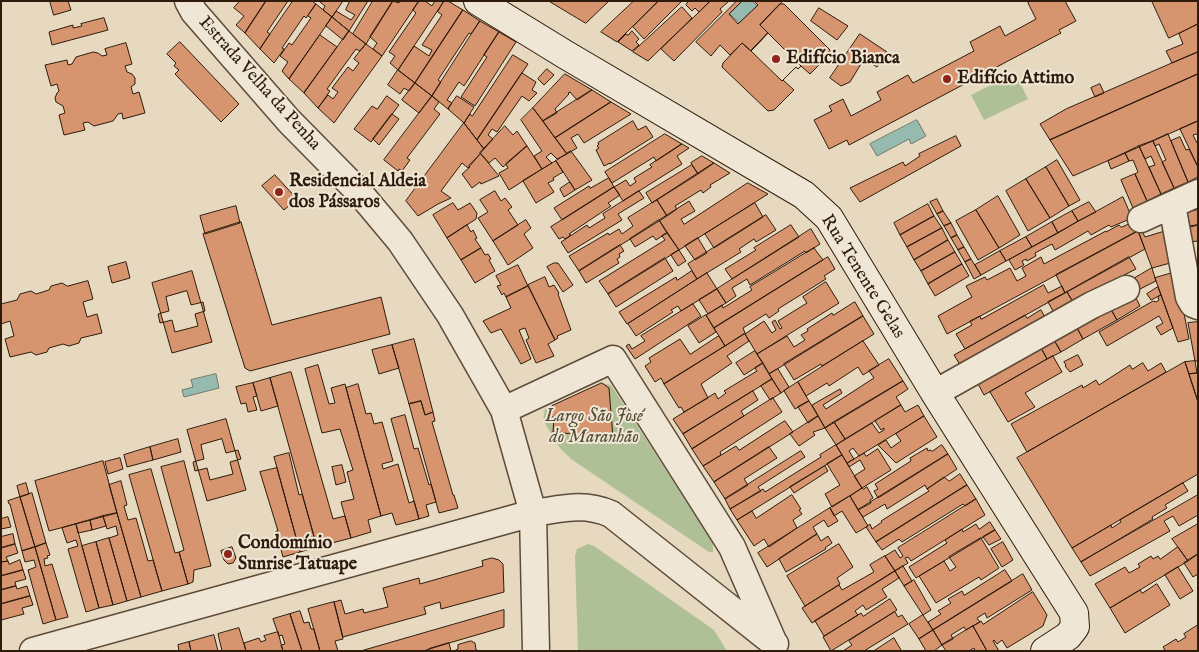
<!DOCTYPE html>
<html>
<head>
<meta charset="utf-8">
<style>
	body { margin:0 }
	#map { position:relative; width:1199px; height:652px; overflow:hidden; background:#e6d9bf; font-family:"IM FELL English",serif }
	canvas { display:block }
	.frame { position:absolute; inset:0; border:2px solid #2f1b0b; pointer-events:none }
</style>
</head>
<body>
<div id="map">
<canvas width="1199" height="652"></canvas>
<div class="frame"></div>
</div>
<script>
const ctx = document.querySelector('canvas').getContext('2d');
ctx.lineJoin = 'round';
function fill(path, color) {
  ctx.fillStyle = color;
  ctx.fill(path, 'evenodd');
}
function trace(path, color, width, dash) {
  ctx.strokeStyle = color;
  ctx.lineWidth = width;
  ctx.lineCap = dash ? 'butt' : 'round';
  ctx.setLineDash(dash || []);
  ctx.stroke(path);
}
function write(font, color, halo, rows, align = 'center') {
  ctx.font = font + ' "IM FELL English",serif';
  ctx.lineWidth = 4;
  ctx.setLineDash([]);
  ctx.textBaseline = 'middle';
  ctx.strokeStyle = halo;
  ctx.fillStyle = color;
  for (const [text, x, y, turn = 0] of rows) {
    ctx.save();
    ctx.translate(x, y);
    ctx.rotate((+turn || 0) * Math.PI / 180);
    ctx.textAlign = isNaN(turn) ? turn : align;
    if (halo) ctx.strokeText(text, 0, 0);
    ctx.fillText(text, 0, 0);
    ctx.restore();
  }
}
fill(new Path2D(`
	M1015 73 1028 99 984 120 971 95Z
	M601 383 611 385 713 543V552H709L571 459 559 447 543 420 545 409Z
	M588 544 594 546 714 630 727 651H578L575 556 577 549Z`), '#afc096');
const water = new Path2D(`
	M743 1H752L757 6 739 23 730 14Z
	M917 120 926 136 911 144 909 139 877 156 870 144Z
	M216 374 219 388 184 397 182 390 193 387 191 380Z`);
fill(water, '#97baae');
trace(water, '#6d7a6d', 1);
const building = new Path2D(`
	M50 1H68L71 10 54 15Z
	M240 1H266L245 33 236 25 244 16 234 8Z
	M266 1H288L267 32 270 34 260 49 245 33Z
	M293 1H312L316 4 306 18 304 16 282 48 284 49 274 63 260 49Z
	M321 1H343L332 17 323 10 325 6 320 2Z
	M350 1H368L349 31 332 17 336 11 351 20 355 15 346 10Z
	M373 1H393L366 44 353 34Z
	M393 1 399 3 400 1H419L382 56 373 49 377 43 370 37Z
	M419 1H425L432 6 435 1H444L398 70 390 63 395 56 389 52 416 13 413 10Z
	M444 1H448L463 10 415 83 398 70 414 46 429 56 432 50 422 45 442 15 438 12Z
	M549 1H609L586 23Z
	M634 1H658L617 42 601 32Z
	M659 1H682L644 39 633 27Z
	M689 1H710L699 12 695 8 692 11 686 5Z
	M711 1H729L720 9 722 12 674 61 661 49Z
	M737 1H742L729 14 738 24 758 5 754 1H783L760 25 768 33 751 51 742 43 730 55 720 45 711 56 696 42Z
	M1031 1H1065L1076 21 1059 30 1061 33 849 145 847 140 829 149 814 120 832 111 829 106 843 99 851 116 881 100 877 92 908 75 913 83 974 51 970 42 1000 26 1005 36 1036 19 1028 3Z
	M1152 1H1198V24L1169 38Z
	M316 4 332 17 289 79 282 71 288 62 280 56 289 43 292 45 311 18 308 16Z
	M780 4H784L830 50V54L810 74 801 66 798 69 796 67 783 80 794 90 774 110 768 111 722 67 723 63 742 43 751 51 768 33 760 25Z
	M682 7 692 18 648 61 633 52Z
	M819 8 848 26 837 40 811 21Z
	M463 10 480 21 471 34 469 33 438 80 441 82 432 96 415 83Z
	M332 17 349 31 343 40 326 26Z
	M104 18 108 30 52 45 49 32 73 25V28L82 26 81 24Z
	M480 21 499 32 464 86 459 82 447 100 452 103 448 109 432 96Z
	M1198 24V52L1172 63 1166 51 1183 44 1179 34Z
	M349 31 366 44 360 51 356 49 327 89 330 91 318 108 304 93Z
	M632 31 639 39 636 42 639 45 632 51 618 42 626 34 628 35Z
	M499 32 516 42 475 106 461 97 487 57 484 55Z
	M768 33 801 66 798 69 796 67 782 81 751 51Z
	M860 34 887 52 877 67 864 59 850 82 841 86 830 78Z
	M320 35 337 47 304 93 289 79Z
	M180 42 239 104 221 122 175 74 179 70 174 66 176 63 167 54Z
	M126 43 132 64 125 66 127 72 132 74 135 78V84L131 87 133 94 139 92 145 113 123 119 122 113 118 114 113 121 94 126 88 122 83 123 85 130 64 135 59 115 65 113 63 106 56 102 55 98 57 93 59 91 57 84 51 86 45 65 67 60 68 65 72 64 76 57 93 52 98 53 102 56 107 55 105 49Z
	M366 44 382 56 334 123 318 108 328 95 333 99 338 92 332 88 348 67 353 71 359 63 354 59Z
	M1198 52V74L1050 140 1040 124 1066 109Z
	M513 55 528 64 477 140 464 123 470 114 472 116Z
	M547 69 554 75 544 85 538 79Z
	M398 70 415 83 409 91 404 88 400 94 388 85Z
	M522 73 536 82 532 90 537 93 529 101 522 96 497 132 492 129 488 135 493 139 484 149 477 140Z
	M565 74 592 90 577 100 570 92 568 93 569 94 555 109 557 113 543 121 533 108Z
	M1198 74V121L1073 176 1050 140Z
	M415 83 432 96 419 113 402 100Z
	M1100 84 1104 93 1095 97 1091 88Z
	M592 90 611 102 555 138 543 121Z
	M387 96 399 105 371 142 354 129 372 106 377 109Z
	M432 96 439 102 434 109 440 114 407 158 410 160 402 171 399 169 398 171 384 160Z
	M457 96 474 107 464 123 448 109Z
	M611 102 631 114 584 143 578 134 571 138 577 148 567 154 555 138Z
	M533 108 567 154 557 159 551 153 546 157 552 163 542 169 534 156 542 151 521 120Z
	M392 114 399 119 379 145 373 139Z
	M633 121 638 130 646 126 653 137 610 164V163L604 166 596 150 599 148 597 146 599 144 598 143Z
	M1198 121V135L1196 134 1193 135 1197 143H1198V167L1180 129Z
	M464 123 484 149 468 168 462 163 441 191 451 198 438 204 418 216 406 201Z
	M505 126 513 135 517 131 527 146 503 167 495 158 489 163 480 153Z
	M665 134 682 144 656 161 654 157 612 183 605 172Z
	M1168 134 1188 182 1174 188 1162 162 1166 160 1159 144 1155 146 1153 141Z
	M956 136 961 146 860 202 850 188 903 162 905 166 920 156 919 154Z
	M1180 137 1186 150 1189 149 1198 167V177L1188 182 1171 141Z
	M1153 141 1174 188 1161 194 1149 167 1155 165 1151 156 1145 159 1139 146Z
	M682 144 689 148 677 156 682 164 623 201 614 187 626 180 630 186 636 182 634 178 652 167 650 165Z
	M527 146 542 169 509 190 499 173 508 168 506 164Z
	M1139 146 1161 194 1147 201 1135 174 1138 172 1133 160 1129 161 1125 153Z
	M571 151 592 180 575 190 556 161Z
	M1125 153 1129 161 1111 169 1108 161Z
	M481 154 499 176 481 184 480 182 472 188 462 174 470 167 469 166Z
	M702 156 714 163 698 174 691 163Z
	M1057 160 1080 200 1069 206 1046 167Z
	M556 161 563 172 553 178 554 180 548 183 554 192 536 203 523 181Z
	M714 163 730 173 710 185 711 187 703 193 701 190 675 206 677 209 667 216 657 200Z
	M692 165 698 174 652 203 646 193Z
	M1046 167 1069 206 1050 218 1026 179Z
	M1135 174 1147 201 1133 208 1121 180Z
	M275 175 297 199 284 210 262 186Z
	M609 178 614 187 562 220 554 208 589 186 590 188Z
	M1026 179 1050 218 1028 231 1006 191Z
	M570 182 575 190 564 197 560 189Z
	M748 183 768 194 679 250 659 220 689 201 695 211 681 219 684 224Z
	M614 187 620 195 608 203 611 206 569 234 571 235 565 239 563 237 559 239 551 227Z
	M495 191 501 201 505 198 512 207 508 210 518 225 493 241 478 218 488 212 480 200Z
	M639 191 644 198 618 214 622 220 568 253 561 242 587 225 589 228 605 218 603 214Z
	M998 196 1020 235 999 248 976 210Z
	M1123 197 1132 218 1111 227 1109 225 1091 235 1088 231 1055 250 1052 244 1035 253 1036 256 1027 261 1026 259 1022 261 1024 265 1015 270 1009 260Z
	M937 199 943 211 937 214 930 202Z
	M657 200 667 216 579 271 569 256 608 233 609 235 619 229 622 234 633 226 628 218Z
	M1089 202 1096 212 1078 221 1072 211Z
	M453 203 458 210 470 203 477 213 476 219 447 238 433 215Z
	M755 203 763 217 714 248 705 234Z
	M928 204 934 216 900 235 894 223Z
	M236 206 240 223 205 234 200 216Z
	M976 210 999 248 978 260 956 221Z
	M1198 210V225L1190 227 1187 212Z
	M943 211 951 223 944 226 937 214Z
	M1072 211 1078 221 1058 233 1052 222Z
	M766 215 776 230 756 242 754 239 739 249 741 252 697 279 688 264Z
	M934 216 942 228 907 247 900 235Z
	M526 220 531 228 524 234 533 248 508 265 493 241Z
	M659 220 667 233 656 240 653 236 635 247 630 239Z
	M241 222 272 325 381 297 390 334 250 371 245 368 203 234Z
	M1052 222 1058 233 1032 247 1026 237Z
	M1134 222 1138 231 947 334 938 316 972 297 966 286 985 277 987 280 1010 268 1017 281 1026 276 1022 268 1041 257 1044 264 1106 231V232L1119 225 1121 227Z
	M951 223 957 235 951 238 944 226Z
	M467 225 471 232 473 230 477 238 475 239 481 248 461 260 447 238Z
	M791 225 799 237 732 279 725 269 756 250 754 248Z
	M1198 225V241L1189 242 1186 227Z
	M942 228 948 240 914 260 907 247Z
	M811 229 820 244 806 253 805 251 750 285 747 279 732 288 736 296 726 303 717 289Z
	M1141 229 1145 237 1168 230 1174 262 1152 268 1138 231Z
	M1138 231 1145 249 1065 293 1056 275Z
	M667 233 679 250 608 294 599 281 665 240 662 236Z
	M957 235 964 247 958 250 951 238Z
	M1026 237 1032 247 1006 261 1000 251Z
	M698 238 707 253 695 260 685 246Z
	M948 240 955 252 921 271 914 260Z
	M620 245 624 251 619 254 620 257 617 259 619 263 586 283 579 271Z
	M964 247 971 259 965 262 958 250Z
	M481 248 485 255 488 254 491 259 489 260 495 271 475 283 461 260Z
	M814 248 823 260 714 328 706 315 722 305 723 308 752 290 750 287Z
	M679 250 686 261 678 266 671 255Z
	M1000 251 1006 261 981 275 975 265Z
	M955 252 962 264 928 284 921 271Z
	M828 257 835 269 824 276 826 279 778 309 779 311 769 318 766 314 743 328 745 333 725 346 714 328Z
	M1129 257 1136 269 1124 275 1126 279 1076 307 1067 292Z
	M665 258 673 271 616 307 608 294Z
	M971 259 981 275 974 279 965 262Z
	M126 262 130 278 112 283 108 267Z
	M554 263H558L573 285 563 292 547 267Z
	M962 264 969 276 935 296 928 284Z
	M518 265 528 286 506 297 504 293 502 295 497 286 501 285 496 276Z
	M1152 268 1156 281 1140 289 1135 278Z
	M192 271 212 342 172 353 152 283Z
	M692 271 697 279 627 324 619 312 676 277 677 280Z
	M1176 272 1189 339 1178 342 1155 278Z
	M707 273 717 289 681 311 678 306 671 310 673 312 636 336 628 324Z
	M545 277 549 287 554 285 559 293 558 294 571 330 557 336 558 338 555 340 528 285Z
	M88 281 93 299 83 302 87 317 97 314 102 333 81 338 79 343 69 346 63 344 49 348 47 352 36 355 31 352 10 357 5 339 14 336 10 321 1 324V304L17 300 20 294 31 291 36 294 49 290 51 286 62 283 67 286Z
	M826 282 839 303 757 354 745 334 764 321 772 333 776 330 772 322 775 320 780 329 782 328 778 321 807 303 803 297Z
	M1044 285 1048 293 1062 286 1065 293 965 349 956 334 972 325 970 321 980 316 981 319Z
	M528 286 555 340 548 344 554 356 536 363 526 340 529 338 525 328 519 330 531 359 521 364 501 329 491 333 483 321 511 308 506 297Z
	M1158 287 1161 295 1151 300 1147 294Z
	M717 289 726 303 708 314 699 300Z
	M1134 290 1138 297 1136 298 1140 306 1117 320 1109 306Z
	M187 291 191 305 203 302 205 311 195 314 198 326 175 332 172 320 160 323 158 314 169 311 166 297Z
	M1067 292 1076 307 1057 318 1048 302Z
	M1161 295 1173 328 1161 335 1156 327 1163 323 1159 316 1107 346 1099 332 1153 301 1156 302 1159 300 1158 297Z
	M855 302 863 316 769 374 757 354 787 336 794 347 805 340 801 335 808 331 807 329 832 313 833 315Z
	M693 304 701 316 635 359 626 346 629 344 632 349 645 341 641 336Z
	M1109 306 1117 320 1083 339 1073 321Z
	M1041 310 1047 321 965 373 954 355 1025 315 1027 318Z
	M706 315 716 332 699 343 688 326Z
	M863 316 874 334 822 366 821 364 794 380 784 364Z
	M1198 322V361H1195L1188 323Z
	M1076 326 1083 339 1061 352 1050 333Z
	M1050 333 1061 352 1047 359 1040 346Z
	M745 334 749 341 727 356 732 363 701 384 708 398 684 412 681 407 679 408 664 384Z
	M719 336 725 346 664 384 661 378 655 382 645 366 651 362 649 358 680 339 690 354Z
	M414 339 433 412 425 415 421 401 409 404 392 345Z
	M863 341 879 365 863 375 858 367 829 386 827 383 806 396 798 382Z
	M392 345 399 368 379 374 372 350Z
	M1040 346 1047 359 984 395 977 382Z
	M755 351 763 363 744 375 736 363Z
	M1078 355 1083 365 1070 372 1065 366 1066 365 1064 362Z
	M1053 356 1062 372 1025 393 1035 407 1008 422 990 392Z
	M889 359 903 381 825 428 812 405 840 389 842 393 823 405 826 409 874 378 869 371Z
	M1195 361 1197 373 1189 374 1185 362Z
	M1185 362 1198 402V474L1072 548 1017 458Z
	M763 363 772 379 683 434 673 419 715 393 718 399 726 393 724 391 757 371 755 368Z
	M1143 363 1148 371 1161 363 1166 372 1027 452 1011 424 1082 385 1083 388 1096 380 1099 385 1130 365 1132 369Z
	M318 365 329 404 335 403 331 388 345 384 381 516 368 520 371 532 351 538 341 502 354 499 347 472 353 470 340 429 322 433 305 369Z
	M778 369 789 387 781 393 769 374Z
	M291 372 333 519 345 516 351 538 317 547 270 378Z
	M1197 373H1198V402L1189 374Z
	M270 378 278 406 261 411 253 383Z
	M772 379 781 393 770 400 761 386Z
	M903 381 908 389 896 397 901 405 845 439 834 422Z
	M798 382 809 401 795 409 784 391Z
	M253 383 257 396 253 397 257 410 248 412 246 403 241 404 236 387Z
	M602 383 609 388 613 438 553 432 554 417H549V411H552V406Z
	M358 384 366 414 371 413 374 424 382 422 393 461 382 464 383 469 398 464 409 503 414 501 419 519 396 525 392 513 381 516 346 388Z
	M753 391 758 400 741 411 744 416 692 449 683 434Z
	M773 398 782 412 720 452 721 455 703 466 692 449Z
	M421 401 425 415 433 412 435 421 432 422 453 495H454L458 508 439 513 409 404Z
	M809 401 818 416 808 423 798 407Z
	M901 405 905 412 918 405 924 416 859 456 853 448 849 451 854 459 847 463 836 445 872 423 879 433 884 430V428L881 430 875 421Z
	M405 415 414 449 418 448 429 485 431 484 436 502 426 505 429 516 419 519 391 419Z
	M818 416 825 428 813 432 815 435 799 446 790 434Z
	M924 416 937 437 896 463 878 445 886 440 891 448 901 441 896 434Z
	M226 419 246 490 207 501 187 430Z
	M785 421 793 432 714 482 703 466 736 446 739 450Z
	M834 422 845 439 836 445 825 428Z
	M178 439 181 452 153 460 150 447Z
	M222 439 226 453 238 450 241 459 230 462 233 474 210 480 207 468 195 471 193 462 204 459 201 445Z
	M836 445 842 455 737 520 730 509 763 489 765 492 821 457 820 455Z
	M942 445 948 454 878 498 874 491 878 489 875 484 911 461 910 458 927 448 928 451 930 450 932 451Z
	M150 447 153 460 127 467 124 455Z
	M769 447 777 458 744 479 748 485 725 499 714 482Z
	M878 449 891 470 862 488 854 476 865 469 860 460 849 467 847 463 864 453 866 456Z
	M801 451 805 457 758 487 761 491 730 509 725 499Z
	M289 453 299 495 302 494 317 547 300 552 274 457Z
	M948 454 957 469 927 489 925 485 887 509 885 504 863 517 858 510Z
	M842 455 862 488 832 507 825 494 840 485 827 464Z
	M120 458 123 469 108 474 105 462Z
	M103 461 117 513 49 531 35 481Z
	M184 461 211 566 194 570 193 582 188 584 179 552 184 550 161 467Z
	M342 465 346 482 336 485 332 467Z
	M825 466 828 471 794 493 790 487Z
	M277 468 300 552 283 557 276 531H278L260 472Z
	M151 469 175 553 179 552 188 584 162 591 129 475Z
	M960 474 967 485 876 542 866 527 870 524 872 529 882 522 881 521 929 491 927 489 944 477 949 481Z
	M121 481 127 505 124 506 128 520 136 518 148 561 153 560 162 591 141 597 109 485Z
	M26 483 29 494 20 497 17 486Z
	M1183 483 1188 491 1165 505 1167 508 1152 517 1153 519 1081 562 1072 548 1111 525 1112 528 1121 522 1120 520Z
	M967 485 976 499 965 506 963 504 902 542 899 539 882 550 876 542Z
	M867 487 873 498 870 500 871 503 858 510 850 496 862 488 863 489Z
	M32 493 46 543 35 547 20 497Z
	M792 495 801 509 799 510 802 514 793 520 797 528 769 547 764 539 754 546 737 520 752 511 756 518Z
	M1198 495V515L1179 526 1173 516 1164 521 1170 531 1090 576 1081 562Z
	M850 496 868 526 856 533 842 511 834 516 830 508Z
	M20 497 35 547 22 551 10 504H9L8 501Z
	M976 499 985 515 911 561 908 557 905 558 908 563 895 571 885 556 895 550 900 558 903 556 898 548Z
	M830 508 838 521 828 527 824 520 813 527 817 534 767 567 758 553Z
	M117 513 141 597 127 601 109 538 118 535 116 526 107 529 103 516Z
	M103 516 106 526 92 530 90 520Z
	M8 517 11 527 1 529V519Z
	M90 520 92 530 78 533 76 524Z
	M990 522 995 530 916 578 909 567 947 543 945 540 962 529 963 532 976 524 979 529Z
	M76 524 99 608 86 612 68 549 78 546 76 540 67 543 62 528Z
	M1198 524V554L1188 561 1172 539Z
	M995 530 1001 539 989 545 983 537Z
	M13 534 15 544 1 548V537Z
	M817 534 821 541 828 536 832 543 825 548 826 549 786 572 779 559Z
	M109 538 127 601 113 605 96 542Z
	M981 538 999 568 981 580 979 577 936 603 919 576 944 561 950 571 956 567 949 557Z
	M96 542 113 605 99 608 82 546Z
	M1003 542 1013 560 1002 567 991 549Z
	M46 543 50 555 47 556 48 558 44 559 45 566 52 564 68 617 56 620 35 547Z
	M15 544 18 553 6 557 8 561 1 562V548Z
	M839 544 853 567 837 578 840 584 805 606 787 576Z
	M35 547 56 620 43 624 28 570 36 567 34 560 25 562 22 551Z
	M232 547 236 558 233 563 228 564 224 560 221 551Z
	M1178 547 1188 561 1110 608 1095 584 1125 567 1129 573 1140 567 1138 564 1151 556 1153 559 1158 556 1160 559Z
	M1198 554V574L1193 577 1184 563Z
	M885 556 895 571 812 623 802 608 839 585 842 590 874 572 870 565Z
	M492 558 499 560 503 564 504 592 441 609 440 602 424 607 426 614 343 637 334 602 341 600 345 614 363 609 364 613 388 607 383 588 419 578 420 584 483 566 482 561Z
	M20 560 23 570 1 576V562L8 561 9 564Z
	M903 566 912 581 904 586 895 571Z
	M1178 567 1193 591 1180 599 1165 575Z
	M23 570 26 579 15 582 16 586 1 590V576Z
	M1005 570 1012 581 933 630 928 622 941 614 938 611 951 603 948 599 962 591 964 595Z
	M895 571 899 578 882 589 887 597 866 610 863 605 855 611 858 615 824 636 815 621Z
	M1023 574 1032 590 987 618 985 613 977 618 980 622 966 630 964 627 951 635 953 639 942 645 933 630Z
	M914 580 931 610 923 615 904 586Z
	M1157 584 1170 605 1125 633 1110 608 1140 590 1142 593Z
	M16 586 17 589 27 586 30 596 1 604V590Z
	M1033 592 1047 615 1043 626 1007 648 1002 640 997 644 994 640 993 641 999 651H987L973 626 981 621 983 624Z
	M30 596 33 605 22 608 24 614 1 620V604Z
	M890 599 897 610 831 651 823 637 861 613 863 616Z
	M334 602 343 639 335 641 338 651H320L308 609Z
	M504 610V627L449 643 423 651H361Z
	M300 611 304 623 309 622 311 629H314L320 651H302L290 614Z
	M895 612 898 617 902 615 908 624 864 651H843L852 645 849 641Z
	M290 614 302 651H283L281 645 285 644 282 635 279 636 273 619Z
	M923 615 933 630 919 639 909 624Z
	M1198 625V651H1163L1165 650 1163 647 1176 639 1178 642 1186 637 1184 634Z
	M973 626 987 651H975L974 648 969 651H946L942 645Z
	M239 628 246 651H222L218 634Z
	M933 630 942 645 934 651H926L919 639Z
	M278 632 283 651H246L244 643 259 638 261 642 266 640 264 636Z
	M214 635 218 651H191L189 642Z
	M894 638 901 650 900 651H874Z
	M471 641 475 643 476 650 480 651H454L458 649V645Z
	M189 642 191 651H179L178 645Z
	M449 643 451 651H429V649Z`);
fill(building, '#d6956f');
trace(building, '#2f1b0b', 1);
const street = new Path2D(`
	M188 1 194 12 289 121 359 192 400 241 450 315 504 410 533 513 536 651
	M1172 205 1189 297 1193 304 1198 306
	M1141 219 1198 193
	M935 393 1092 305 1126 289
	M504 410 613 359 732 547 773 641
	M33 651 533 513C562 509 583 502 611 514L775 644`);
const secondary = new Path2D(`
	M478 1 566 55 804 195 829 218 935 393 1074 613 1075 627 1068 636 1045 651`);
trace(street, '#5d4a38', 29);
trace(secondary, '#2f1b0b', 30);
trace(street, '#efe6d5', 26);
trace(secondary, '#efe6d5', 28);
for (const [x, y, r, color] of [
	[776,59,5,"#8f2418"],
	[947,79,5,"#8f2418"],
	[279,192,5,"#8f2418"],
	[228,554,5,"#8f2418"]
]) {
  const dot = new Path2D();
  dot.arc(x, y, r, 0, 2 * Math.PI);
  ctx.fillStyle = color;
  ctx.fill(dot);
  trace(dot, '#efe6d5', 2);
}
write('bold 18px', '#2f1b0b', '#efe6d5', [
	["Edifício Bianca",786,59],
	["Edifício Attimo",957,79],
	["Residencial Aldeia",289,182],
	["dos Pássaros",289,203],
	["Condomínio",238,544],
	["Sunrise Tatuape",238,565]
], 'left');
write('18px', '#2f1b0b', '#efe6d5', [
	["Estrada Velha da Penha",259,84,48],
	["Rua Tenente Gelas",862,277,58]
]);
write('italic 18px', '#554d35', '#efe6d5', [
	["Largo São José",594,417],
	["do Maranhão",594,438]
]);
</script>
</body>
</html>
